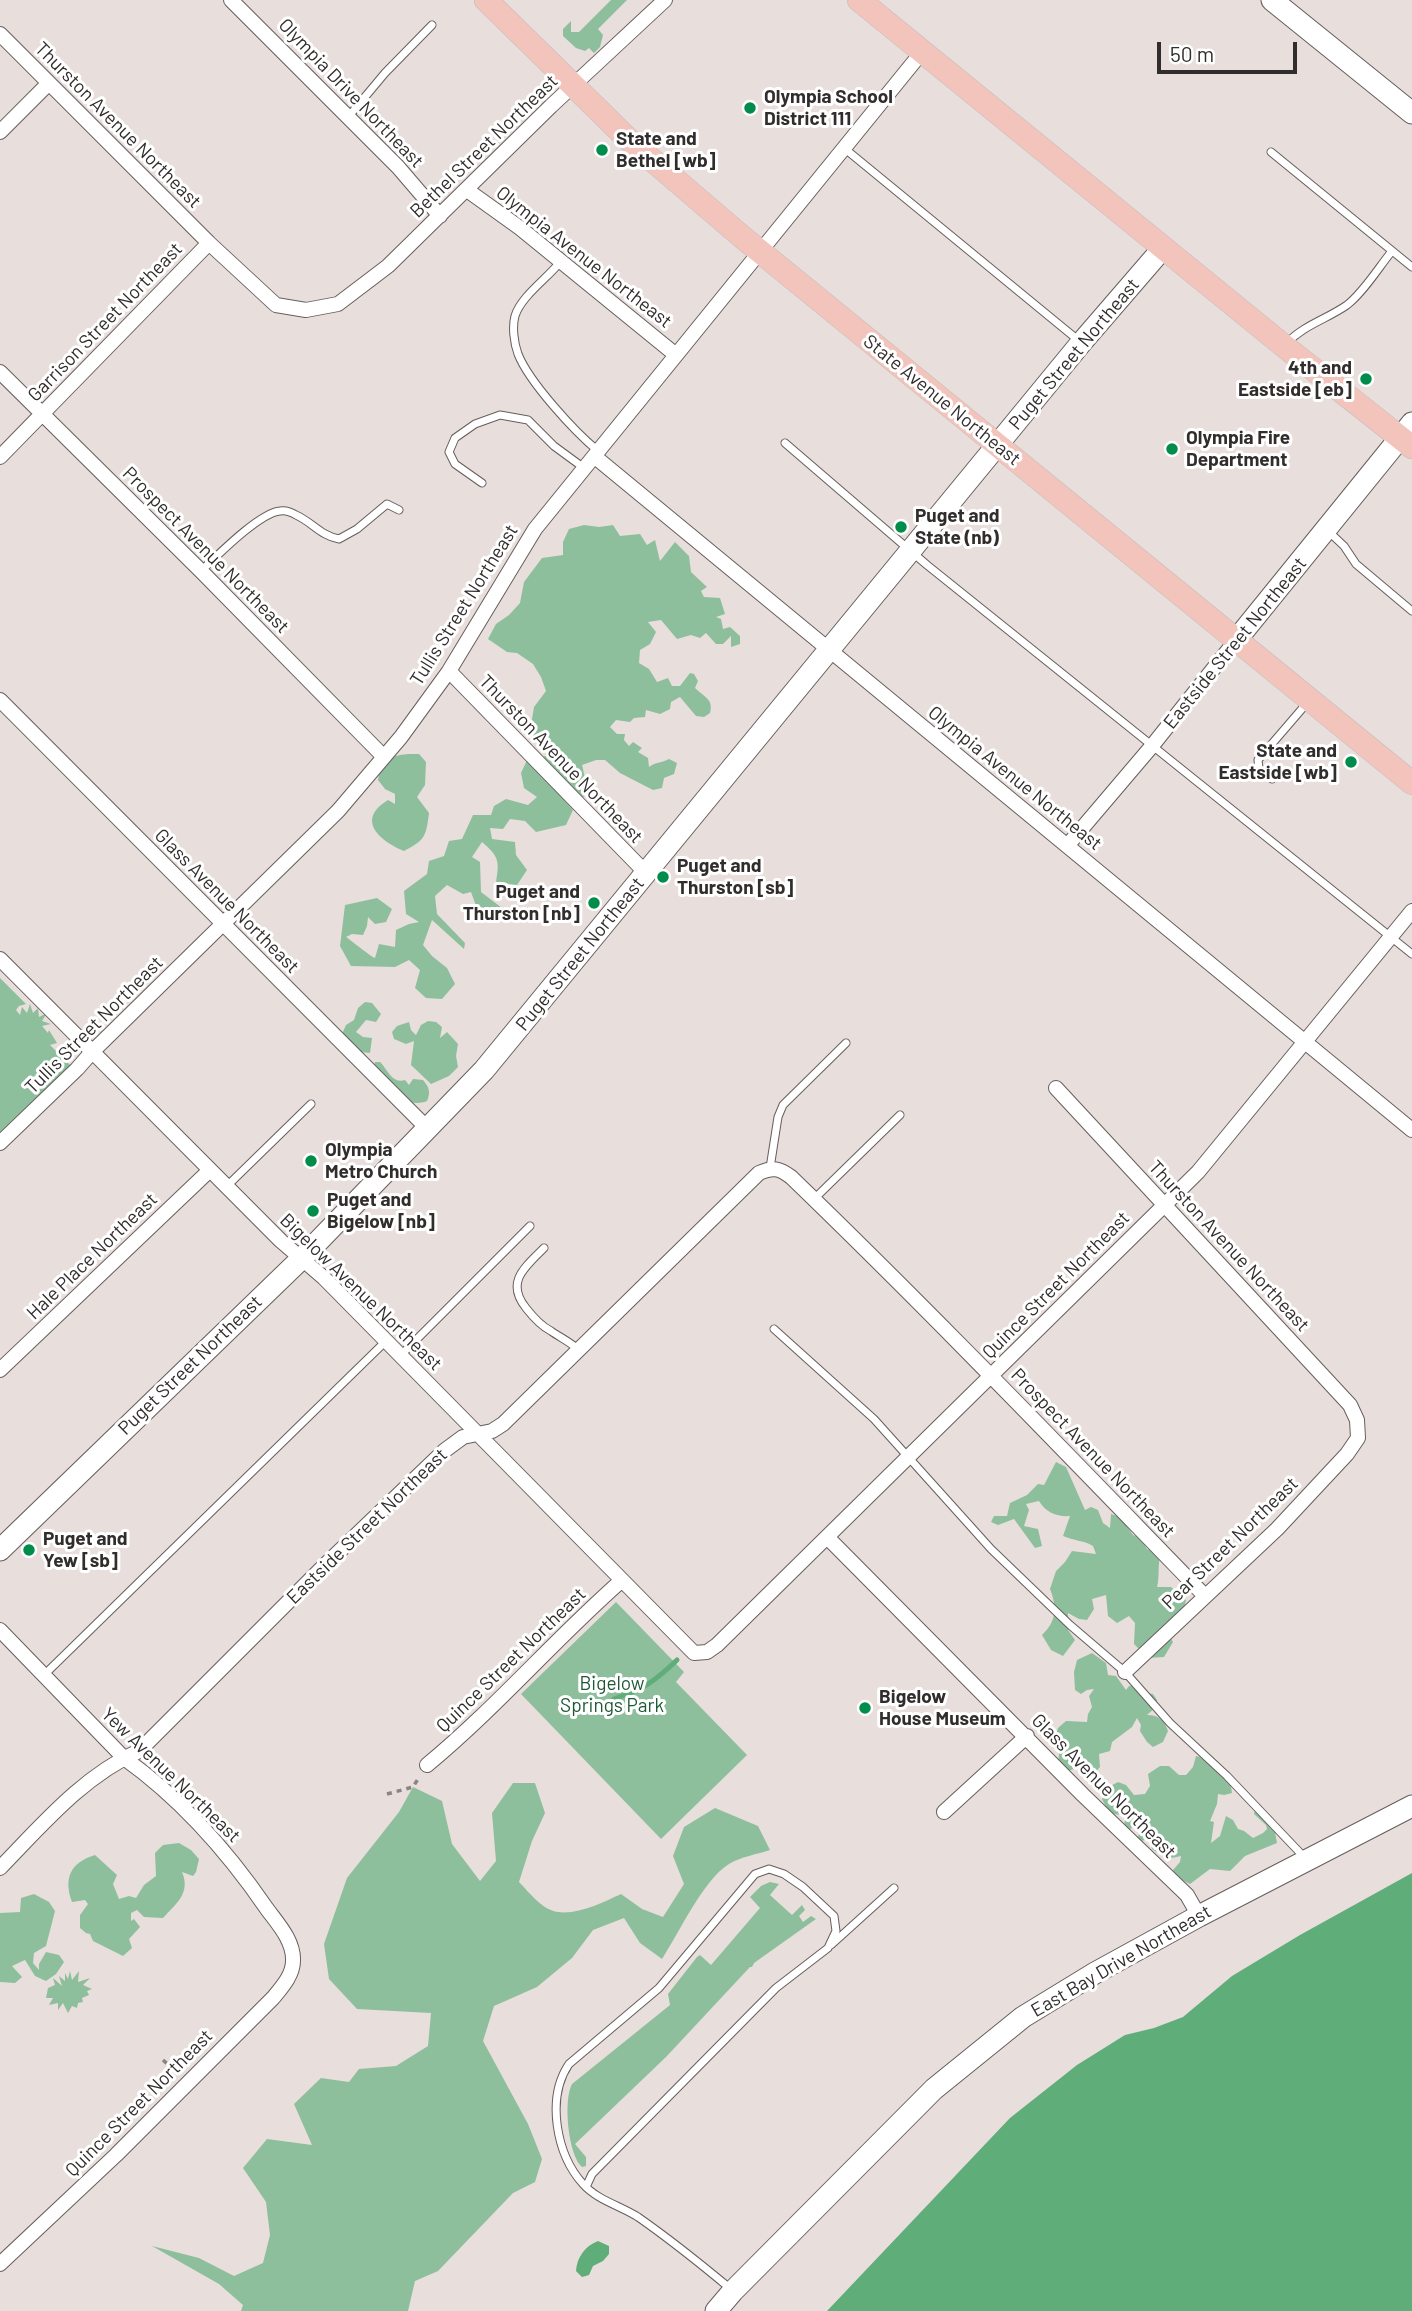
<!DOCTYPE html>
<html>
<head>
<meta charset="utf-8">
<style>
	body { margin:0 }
	#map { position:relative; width:1412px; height:2311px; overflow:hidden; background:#e8dedc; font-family:Barlow,sans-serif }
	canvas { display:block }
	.scale { position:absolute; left:1157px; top:42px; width:140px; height:32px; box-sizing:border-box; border:4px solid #312d2c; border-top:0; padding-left:9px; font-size:21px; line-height:24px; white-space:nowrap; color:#312d2c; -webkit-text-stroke:5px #fff; paint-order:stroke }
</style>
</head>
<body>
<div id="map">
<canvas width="1412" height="2311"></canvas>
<div class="scale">50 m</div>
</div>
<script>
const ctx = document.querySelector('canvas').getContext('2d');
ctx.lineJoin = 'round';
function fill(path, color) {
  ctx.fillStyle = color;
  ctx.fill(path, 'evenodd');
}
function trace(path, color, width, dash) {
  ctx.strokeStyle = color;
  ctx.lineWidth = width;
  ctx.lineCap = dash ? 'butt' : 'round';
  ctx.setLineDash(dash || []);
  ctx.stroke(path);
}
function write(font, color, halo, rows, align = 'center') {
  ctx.font = font + ' Barlow,sans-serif';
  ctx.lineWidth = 6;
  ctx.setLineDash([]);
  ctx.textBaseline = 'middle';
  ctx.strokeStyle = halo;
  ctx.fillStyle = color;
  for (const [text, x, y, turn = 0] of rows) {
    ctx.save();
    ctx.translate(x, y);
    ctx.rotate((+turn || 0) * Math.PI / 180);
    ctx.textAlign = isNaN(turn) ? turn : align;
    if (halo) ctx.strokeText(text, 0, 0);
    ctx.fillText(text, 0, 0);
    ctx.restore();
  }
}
fill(new Path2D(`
	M611 0H627L598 29 603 35 600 47 594 53 589 48 585 51 576 48 563 36V29L571 21V32H579Z
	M584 525 599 527 613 525 620 536 640 534 647 545 655 540 660 561 675 542 689 556 691 572 707 587 701 591 704 597 720 598 725 614 716 617 721 619 723 629 730 627 740 636V644L731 647V636L723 644H716L706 633 700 638 691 635 677 639 661 620 648 622 656 632 650 644 640 650 639 663 649 669 657 682 668 678 672 686H680L690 673 694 674 698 681 695 688C704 697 714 699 710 713L704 717 696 716 680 697 671 702 670 709 660 714 646 710 645 717 634 718 630 722 616 720 610 727 617 734H625L624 740 629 746 633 742 642 748 638 752 648 758 649 767C655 762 662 763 669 759L677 763 674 774 664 778 662 788 653 790 620 773 605 760H596L582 765 585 778 593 789 581 799 564 800 573 810 566 825 536 832 525 821 510 819 503 829 490 828 492 839 515 842 516 855 527 870 517 885 496 882C500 860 498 856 482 842L472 857 480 862 481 892 502 908 483 916 479 914 471 892 463 894 447 885 435 896 437 914 465 943 464 949 432 920 423 945 432 956 447 968 455 984 442 999 426 998 415 988 420 970 409 960 395 967 351 966 340 946 345 905 377 898 392 909 386 922 375 924 368 917 367 926 363 935 352 934 346 937C352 941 370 956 375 958L379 944 395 947 396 930 409 924 419 922 406 914 404 891 427 874 429 861 444 856 449 841 462 839 473 815H491L494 806 506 799 528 805 537 797 524 788 521 773 528 758 547 756 530 731 534 707 546 691 541 677 533 664 517 653 507 652 488 639 496 624 509 615 520 603 524 582 542 558 563 555V542L569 529Z
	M408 754H419L426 762 425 785 417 797 429 813C426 837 425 840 404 851 380 841 355 820 388 800L395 804V794L385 789 378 780C382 760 388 756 408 754Z
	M0 978 26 1004 19 1006 16 1010 20 1015 22 1007 27 1013 30 1004 33 1013 38 1008 39 1017 47 1013 42 1021 51 1024 42 1026 48 1033 49 1030 57 1043 50 1045 71 1066 0 1136Z
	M365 1002 372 1003 381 1014 376 1022 366 1020 356 1032 363 1037 372 1038 370 1053 360 1052 342 1034 346 1025 354 1020 358 1008Z
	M428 1021 436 1022 442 1027 440 1038 447 1032 458 1044 456 1056 458 1067 449 1076 431 1084 411 1065 414 1041 406 1044 394 1039 392 1032 397 1026 409 1022 411 1030 416 1035 421 1025Z
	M375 1062H380C388 1070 392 1084 405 1080L409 1085 413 1079 423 1080C429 1087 431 1092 427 1101 404 1110 391 1086 376 1070L374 1065Z
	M1056 1462 1066 1467 1085 1510 1091 1507 1098 1510 1103 1523 1110 1528 1111 1514 1120 1517 1133 1535 1141 1538 1147 1549 1161 1554C1157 1565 1160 1576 1157 1587H1171L1186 1600 1179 1628 1163 1626 1173 1642 1164 1657 1148 1658 1134 1644 1135 1623 1129 1616 1117 1623 1108 1616 1106 1595 1092 1599 1094 1609 1087 1620 1079 1619 1068 1613V1630L1075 1640 1063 1656 1051 1650 1042 1635C1057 1621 1057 1607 1050 1589L1056 1571 1065 1562 1072 1551 1096 1554 1093 1546C1083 1540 1074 1541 1063 1536L1070 1516C1058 1517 1046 1513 1039 1501L1026 1504 1029 1510 1024 1526 1038 1529 1042 1546 1035 1548 1014 1519 998 1525 991 1522 994 1516H1007L1010 1503 1027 1495 1038 1484 1044 1485Z
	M616 1602 684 1672 676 1682 747 1755 661 1839 521 1694Z
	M1092 1653 1106 1663 1108 1675 1116 1676 1126 1690 1129 1686 1139 1684 1147 1693 1153 1694 1157 1700V1706L1147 1715C1159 1715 1164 1720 1168 1731L1163 1742 1153 1747 1147 1742 1140 1731 1141 1725 1137 1718 1132 1727 1112 1742 1110 1751 1099 1754 1100 1767 1093 1775 1083 1767 1066 1771 1058 1764 1060 1745 1056 1735 1058 1728 1066 1721 1087 1722 1088 1714 1092 1707 1089 1696 1094 1689 1087 1690 1081 1694 1075 1690 1074 1672 1077 1660Z
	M1196 1756C1219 1761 1230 1769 1232 1793L1224 1795 1218 1794 1217 1804 1210 1821 1214 1822 1211 1843 1220 1836 1226 1816 1233 1820 1238 1829 1244 1831 1253 1838 1263 1833 1267 1829 1266 1825 1254 1814 1255 1810 1275 1832 1277 1843 1245 1856 1230 1871 1210 1869 1190 1884 1176 1877 1173 1870 1180 1862 1181 1856 1167 1859 1152 1849 1150 1839 1141 1841 1138 1837 1140 1830 1135 1826 1127 1831 1123 1829 1126 1816 1109 1813 1102 1799 1105 1789 1118 1782 1126 1785 1134 1795 1145 1794 1150 1786 1148 1774 1160 1766H1169L1179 1775H1186L1193 1767Z
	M513 1783H535L545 1813 532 1841 519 1882C529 1892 542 1910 558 1912 578 1915 604 1902 621 1894L642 1909 663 1917 684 1884 673 1856 684 1827 715 1808 758 1826 770 1850C758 1854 740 1857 729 1864 703 1880 679 1933 662 1959L640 1943 624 1918 593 1930 572 1958 537 1987 494 2006 483 2041 528 2124 542 2159 535 2182 513 2193 438 2271 415 2281 408 2311H241L243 2305 219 2284 152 2246 199 2258 234 2276 263 2263 270 2235 266 2202 243 2168 267 2139 312 2145 294 2104 321 2078 349 2082 359 2069 396 2066 428 2046 431 2013 357 2009 329 1979 324 1944 347 1878 399 1812 413 1787 442 1801 452 1844 480 1881 496 1861 492 1813Z
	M179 1843 191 1850 199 1859 196 1872 193 1876 182 1872C191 1893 176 1904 163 1918L144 1917 137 1910 131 1913V1921L134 1919 140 1927 129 1939 132 1948 123 1956 93 1941 90 1934 86 1933 80 1928V1915L88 1904 85 1900 72 1902C63 1878 71 1862 95 1855L117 1875 113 1884 119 1899 129 1896 136 1898 144 1885 156 1876 155 1853 163 1845Z
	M770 1882 779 1884 770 1895 792 1915 802 1905 805 1910 799 1916 803 1922 811 1916 816 1919 754 1963 752 1967H750L666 2057 575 2144 586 2157V2166L582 2167C568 2155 563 2100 572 2084L670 2005 668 1994 697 1957 700 1955 711 1965 760 1908 750 1897 761 1886Z
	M34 1894 49 1902 55 1911 46 1946 34 1953 33 1963 39 1970V1964L46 1952 59 1955 64 1962 56 1974 46 1981 35 1976 25 1960 12 1966 22 1977 15 1983 0 1982V1913L20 1912 21 1898Z
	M70 1971 72 1980 79 1971 78 1982 90 1978 83 1985 92 1989 87 1991 89 1995 82 1998 83 2002 78 2003 77 2008 72 2006 68 2013 63 2003 58 2010V2003L49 2005 53 1998H46L48 1988 55 1985 53 1978 62 1986 59 1976 65 1981V1973L68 1979Z`), '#8ebf9c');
fill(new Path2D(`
	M1412 1873V2311H827L1010 2118 1077 2065 1125 2035 1154 2028 1183 2017 1232 1976 1300 1935Z
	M598 2241 609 2246V2254L603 2261 593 2266 589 2275 582 2277 576 2271C577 2257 585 2246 598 2241Z`), '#5fad79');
trace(new Path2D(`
	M614 1699C645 1688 654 1682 677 1660`), '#5fad79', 5);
const lane = new Path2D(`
	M349 116 385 73 432 25
	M844 148 1078 340
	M1271 152 1412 267
	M561 261C548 278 521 296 515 316 512 327 514 343 518 354 529 382 574 431 598 451
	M1287 343C1304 325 1327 319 1347 305 1363 293 1379 267 1392 251
	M785 443 927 565 1412 954
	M482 483 455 464 449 452 455 438 475 424 500 415 528 420 554 446 584 468
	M1327 530 1344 546 1356 564 1412 611
	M201 571C217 556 259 513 280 511 286 510 291 512 296 515 312 522 321 536 339 539L357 529 387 504 399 510
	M1272 779 1259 769 1258 760 1307 703
	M770 1168 778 1117 783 1105 846 1043
	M227 1186 311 1104
	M814 1199 900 1115
	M544 1248C525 1267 505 1282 526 1308 533 1317 541 1326 551 1331 561 1338 570 1342 579 1350
	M774 1329 874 1419 991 1549 1070 1625 1125 1672 1170 1723 1227 1776 1305 1858
	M401 1355 530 1226
	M44 1675 386 1341
	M831 1945 894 1888
	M586 2187 592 2174 776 1988 828 1948 836 1931 834 1916 803 1887 784 1874 769 1869 755 1874 659 1988 569 2064C546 2098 556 2154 583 2184 597 2200 621 2206 638 2217 671 2240 702 2265 732 2290`);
const street = new Path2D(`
	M231 0 398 167 440 216
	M0 34 209 243 276 305 306 310 338 304 388 266 551 106 665 0
	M0 132 49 83
	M467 190 520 228 676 355
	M0 372 201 571 384 757
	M594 456 1412 1130
	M0 457 209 243
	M449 671 646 873
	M0 700 428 1129
	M1067 846 1152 746 1237 639
	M0 959 281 1241 324 1278 694 1653 707 1652 717 1645 1198 1172 1412 911
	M1056 1088 1350 1405 1357 1420 1358 1438 1347 1454 1277 1529 1125 1672
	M0 1143 77 1069 92 1052 338 811 401 737 449 671 535 529 922 52
	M0 1370 210 1170
	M828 1538 1083 1795 1187 1895 1199 1916
	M0 1630 124 1758C180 1798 228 1852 267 1909 278 1924 294 1941 293 1961 293 1975 282 1987 273 1998L116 2155 0 2264
	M427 1765C496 1708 554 1640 621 1581
	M944 1812 1027 1736
	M0 1868C42 1825 83 1776 139 1751L324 1566 444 1451 463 1437 492 1431 503 1424 759 1173C773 1167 779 1168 791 1177 932 1313 1068 1455 1205 1596`);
const secondary = new Path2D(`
	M1272 0 1412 113
	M1237 639 1412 423
	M0 1550 301 1259 484 1070 1081 343 1163 248
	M716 2311 733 2291 934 2089 1023 2017 1095 1973 1199 1916 1412 1806`);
const primary = new Path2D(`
	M486 0 630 141 741 236 1412 783
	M859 0 1284 346 1412 447`);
trace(lane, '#665e5d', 9);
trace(street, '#665e5d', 16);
trace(secondary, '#665e5d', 23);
trace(primary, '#bdbcbb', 24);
trace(new Path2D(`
	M387 1794 413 1787 418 1779
	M163 2060 174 2070`), '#8a8482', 3.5, [5, 5]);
trace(lane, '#fff', 7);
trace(street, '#fff', 14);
trace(secondary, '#fff', 21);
trace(primary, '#f2c4bc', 23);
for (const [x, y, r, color] of [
	[750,108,7,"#008d4c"],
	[602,150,7,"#008d4c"],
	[1366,379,7,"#008d4c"],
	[1172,449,7,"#008d4c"],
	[901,527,7,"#008d4c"],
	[1351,762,7,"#008d4c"],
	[663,877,7,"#008d4c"],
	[594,903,7,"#008d4c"],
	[311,1161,7,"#008d4c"],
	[313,1211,7,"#008d4c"],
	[29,1550,7,"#008d4c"],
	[865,1708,7,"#008d4c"]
]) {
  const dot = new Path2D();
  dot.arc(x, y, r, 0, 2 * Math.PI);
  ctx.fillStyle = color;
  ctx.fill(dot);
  trace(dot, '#fff', 2.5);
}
write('19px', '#312d2c', '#fff', [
	["Olympia Drive Northeast",351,93,46],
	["Thurston Avenue Northeast",118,125,45],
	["Bethel Street Northeast",484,146,-44],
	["Olympia Avenue Northeast",584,257,38],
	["Garrison Street Northeast",105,322,-46],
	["Puget Street Northeast",1074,354,-50],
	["State Avenue Northeast",942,400,39],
	["Prospect Avenue Northeast",206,550,45],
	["Tullis Street Northeast",464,605,-58],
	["Eastside Street Northeast",1235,643,-51],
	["Thurston Avenue Northeast",561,759,46],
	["Olympia Avenue Northeast",1015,778,39],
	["Glass Avenue Northeast",227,901,45],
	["Puget Street Northeast",580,954,-51],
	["Tullis Street Northeast",94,1025,-45],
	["Thurston Avenue Northeast",1229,1246,47],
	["Hale Place Northeast",92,1256,-44],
	["Quince Street Northeast",1056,1285,-45],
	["Bigelow Avenue Northeast",361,1292,44],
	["Puget Street Northeast",190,1365,-44],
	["Prospect Avenue Northeast",1093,1453,46],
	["Eastside Street Northeast",367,1526,-44],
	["Pear Street Northeast",1230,1543,-44],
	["Quince Street Northeast",511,1660,-44],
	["Yew Avenue Northeast",171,1775,44],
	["Glass Avenue Northeast",1104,1786,45],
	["East Bay Drive Northeast",1121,1961,-30],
	["Quince Street Northeast",139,2103,-45]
]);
write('bold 19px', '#312d2c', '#fff', [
	["Olympia School",764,97],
	["District 111",764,119],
	["State and",616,139],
	["Bethel [wb]",616,161],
	["4th and",1352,368,"right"],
	["Eastside [eb]",1352,390,"right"],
	["Olympia Fire",1186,438],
	["Department",1186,460],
	["Puget and",915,516],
	["State (nb)",915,538],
	["State and",1337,751,"right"],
	["Eastside [wb]",1337,773,"right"],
	["Puget and",677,866],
	["Thurston [sb]",677,888],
	["Puget and",580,892,"right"],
	["Thurston [nb]",580,914,"right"],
	["Olympia",325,1150],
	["Metro Church",325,1172],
	["Puget and",327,1200],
	["Bigelow [nb]",327,1222],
	["Puget and",43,1539],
	["Yew [sb]",43,1561],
	["Bigelow",879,1697],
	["House Museum",879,1719]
], 'left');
write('19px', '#1f5835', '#fff', [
	["Bigelow",612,1684],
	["Springs Park",612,1706]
]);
</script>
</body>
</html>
